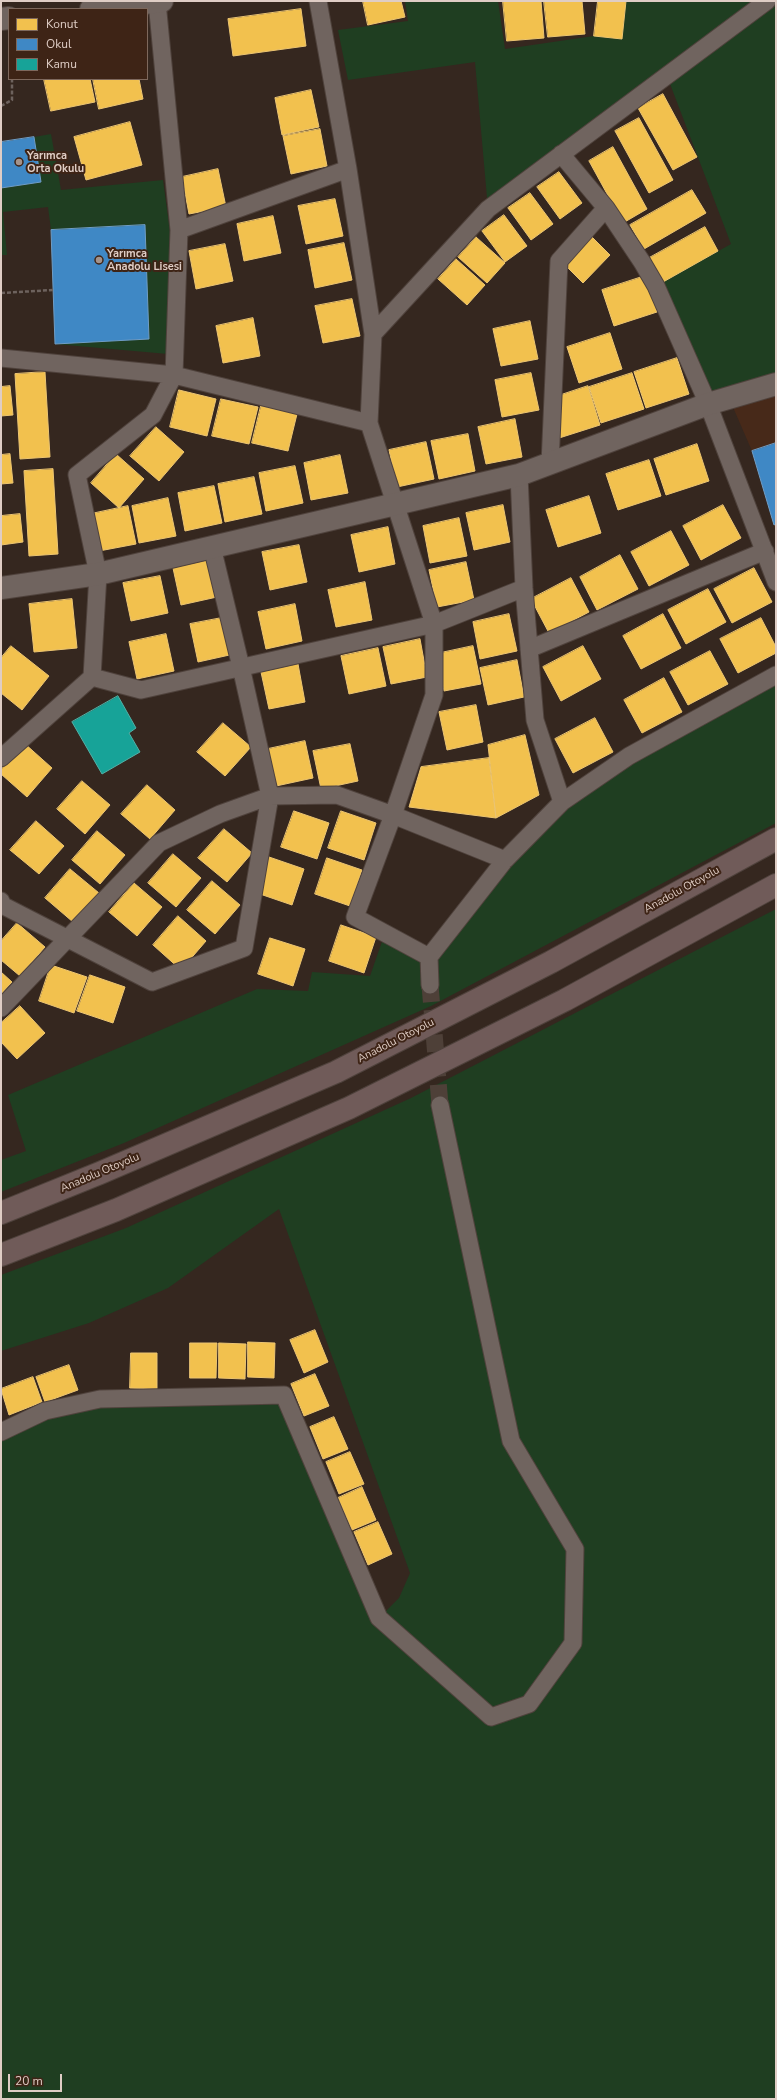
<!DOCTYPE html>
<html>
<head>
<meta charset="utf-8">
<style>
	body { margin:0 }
	#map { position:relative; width:777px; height:2100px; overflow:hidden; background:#35271f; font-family:"Nunito Sans",sans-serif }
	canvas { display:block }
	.frame { position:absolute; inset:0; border:2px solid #dfcdc5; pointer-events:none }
	.legend { position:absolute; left:8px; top:8px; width:140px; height:72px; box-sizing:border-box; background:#3e2416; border:1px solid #7e685c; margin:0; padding:5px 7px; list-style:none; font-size:12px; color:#dfcdc5 }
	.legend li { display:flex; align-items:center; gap:8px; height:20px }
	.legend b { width:20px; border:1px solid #7e685c }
	.scale { position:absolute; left:8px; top:2074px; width:54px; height:18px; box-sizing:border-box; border:2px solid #dfcdc5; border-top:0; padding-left:5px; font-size:12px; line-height:14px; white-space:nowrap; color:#dfcdc5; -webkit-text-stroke:3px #3e2416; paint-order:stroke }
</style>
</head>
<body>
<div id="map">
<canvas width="777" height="2100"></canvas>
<div class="frame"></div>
<ul class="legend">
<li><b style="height:11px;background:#f2c14e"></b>Konut</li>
<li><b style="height:11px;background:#3f88c5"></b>Okul</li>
<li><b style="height:11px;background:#17a398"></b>Kamu</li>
</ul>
<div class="scale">20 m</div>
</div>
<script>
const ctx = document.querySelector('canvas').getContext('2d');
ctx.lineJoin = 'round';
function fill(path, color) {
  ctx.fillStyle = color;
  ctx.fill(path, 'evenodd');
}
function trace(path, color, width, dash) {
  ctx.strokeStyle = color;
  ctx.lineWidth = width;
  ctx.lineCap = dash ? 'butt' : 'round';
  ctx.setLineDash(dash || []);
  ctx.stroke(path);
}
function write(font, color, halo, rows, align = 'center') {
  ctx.font = font + ' "Nunito Sans",sans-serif';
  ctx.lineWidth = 4;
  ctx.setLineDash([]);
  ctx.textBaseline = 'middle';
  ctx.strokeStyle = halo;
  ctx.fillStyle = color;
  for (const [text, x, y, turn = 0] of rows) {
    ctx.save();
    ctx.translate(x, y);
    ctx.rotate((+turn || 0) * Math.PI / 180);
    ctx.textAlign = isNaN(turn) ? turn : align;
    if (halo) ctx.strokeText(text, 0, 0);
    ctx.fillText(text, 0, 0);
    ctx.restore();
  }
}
fill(new Path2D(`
	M776 384V532L752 451 729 398Z`), '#472919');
fill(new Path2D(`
	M405 1H498L505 49 594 36 622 39 626 1H776V381L708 404 656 286 731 244 667 76 488 209 475 62 348 80 338 30 408 21Z
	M51 134 61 190 163 180 171 239 168 354 55 344 149 339 144 226 51 230 48 207 3 212 7 255H1V188L41 182 34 137Z
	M776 675V823L431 1006 124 1143 1 1192V1160L26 1151 8 1095 257 989 308 991 312 972 370 976 385 933 429 957 562 802Z
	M776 909V2099H1V1432L45 1411 284 1395 379 1618 399 1598 410 1573 279 1209 168 1288 89 1323 1 1351V1275L126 1228 411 1098Z`), '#1f3e21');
const homes = new Path2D(`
	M363 1H401L405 17 368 25Z
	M503 1H541L544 38 507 41Z
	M544 1H582L585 34 548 37Z
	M598 1H626L622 39 594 36Z
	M301 9 306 46 233 56 228 19Z
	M44 79H90L95 102 51 111Z
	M93 79H139L143 99 99 109Z
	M311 90 319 127 282 135 275 98Z
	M663 94 697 157 673 170 638 108Z
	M639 118 673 180 649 193 615 131Z
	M130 122 142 165 86 180 74 137Z
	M320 129 327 166 291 174 283 136Z
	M613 147 647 209 623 223 589 161Z
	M218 169 226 207 189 214 182 177Z
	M559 172 582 203 560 219 537 187Z
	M692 190 706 213 644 249 630 225Z
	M530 193 553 224 531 240 508 208Z
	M335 199 343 236 306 244 298 206Z
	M504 215 527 246 505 262 482 231Z
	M273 216 281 253 244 261 237 224Z
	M705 227 718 251 656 286 642 262Z
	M591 236 610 255 583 283 564 264Z
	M476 237 505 263 487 283 458 257Z
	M344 243 352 280 315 288 308 250Z
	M225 244 233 281 196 289 189 251Z
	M456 259 485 285 467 305 438 279Z
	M645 276 657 312 614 326 602 290Z
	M352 299 360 336 323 343 315 306Z
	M253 318 260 356 223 363 216 326Z
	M530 321 538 359 501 366 493 329Z
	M610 333 622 369 579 383 567 347Z
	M677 358 689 394 646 408 634 372Z
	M45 372 50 457 20 459 15 374Z
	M531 373 539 410 502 417 495 380Z
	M632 373 644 409 601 423 589 387Z
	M10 386 13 415 1 416V387Z
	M588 386 600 425 556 439 561 395Z
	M179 390 216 399 207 436 170 427Z
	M221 399 258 407 249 444 212 436Z
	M261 406 297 414 288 451 252 443Z
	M515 419 522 457 486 464 478 427Z
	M156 427 184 452 159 481 130 456Z
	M468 434 475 471 439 479 431 441Z
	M426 442 434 479 397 487 389 450Z
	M697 444 709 481 666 495 654 459Z
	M10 454 13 483 1 484V455Z
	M116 454 144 479 119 508 91 483Z
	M340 455 348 493 311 500 304 463Z
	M649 460 661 496 618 510 606 474Z
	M295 466 303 503 266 511 259 473Z
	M53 469 58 554 29 556 24 471Z
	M254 477 262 514 225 522 218 484Z
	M214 486 222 523 185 531 178 493Z
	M589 496 601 533 558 547 546 510Z
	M168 498 176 536 139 543 132 506Z
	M503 505 510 542 474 550 466 513Z
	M723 505 741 538 701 560 683 526Z
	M128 506 136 544 99 551 91 514Z
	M20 514 23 542 1 545V516Z
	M459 518 467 556 430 563 423 526Z
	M388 527 395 564 359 572 351 535Z
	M671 531 689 565 649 586 631 552Z
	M299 545 307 582 270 590 262 552Z
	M620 555 638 589 597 610 580 577Z
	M209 560 217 597 181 605 173 568Z
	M466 562 474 600 437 607 429 570Z
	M754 568 772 602 732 623 714 589Z
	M160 576 168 613 131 621 123 583Z
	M571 578 589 612 549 633 531 599Z
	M365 582 372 620 336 627 328 590Z
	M708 589 726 622 686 644 668 610Z
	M72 599 77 648 34 652 29 604Z
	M295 604 302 641 266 649 258 612Z
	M509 614 517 651 480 659 473 622Z
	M663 614 681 648 641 669 623 636Z
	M227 617 234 654 198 662 190 624Z
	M761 618 776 647V653L738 673 720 639Z
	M166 634 174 671 137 679 129 642Z
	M420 639 427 677 391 684 383 647Z
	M11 646 49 676 22 710 1 693V658Z
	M473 646 481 684 444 691 436 654Z
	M583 646 601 679 561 701 543 667Z
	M378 648 386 686 349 694 341 656Z
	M710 651 728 684 688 705 670 672Z
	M517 660 524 697 488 705 480 668Z
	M298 664 305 702 269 709 261 672Z
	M664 678 682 712 642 733 624 700Z
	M476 705 483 742 447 750 439 712Z
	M595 718 613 752 573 773 555 739Z
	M223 723 251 747 225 776 197 752Z
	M525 735 539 795 496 818 488 745Z
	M305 741 313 778 276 786 268 749Z
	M24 743 52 768 27 797 1 774V770Z
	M350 744 358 781 321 789 313 751Z
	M489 758 496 818 409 807 421 767Z
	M82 781 110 805 85 834 57 809Z
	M147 785 175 810 150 839 121 814Z
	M294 811 329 823 317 859 281 847Z
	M341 811 376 823 364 860 328 848Z
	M36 821 64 846 39 874 10 850Z
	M224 829 252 853 227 882 198 858Z
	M97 831 125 855 100 884 72 860Z
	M173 854 201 878 176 907 148 883Z
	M269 857 304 869 292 905 257 893Z
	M327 858 362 870 350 906 315 894Z
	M70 869 99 893 73 922 45 898Z
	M212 881 240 905 215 934 187 910Z
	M134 883 162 907 137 936 109 912Z
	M178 916 206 941 181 970 153 945Z
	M17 923 45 947 20 976 1 960V941Z
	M341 925 376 937 364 973 329 961Z
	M270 938 305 949 293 986 258 974Z
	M51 965 87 977 74 1013 39 1001Z
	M1 972 12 982 1 994Z
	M90 975 125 987 113 1023 77 1011Z
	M20 1006 45 1033 17 1059 1 1042V1023Z
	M315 1330 328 1362 304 1373 290 1340Z
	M248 1342 275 1343 274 1378 248 1377Z
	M190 1343H217L216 1378H190Z
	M219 1343 246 1344 245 1379 219 1378Z
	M131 1353H157V1389L130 1388Z
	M69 1365 78 1390 45 1402 36 1377Z
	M315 1374 329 1406 304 1416 291 1384Z
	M33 1377 42 1402 9 1415 1 1389Z
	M334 1417 348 1449 323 1459 310 1427Z
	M350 1452 364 1484 339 1494 326 1462Z
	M362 1487 376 1520 352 1530 338 1498Z
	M378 1522 392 1554 368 1565 354 1532Z`);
fill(homes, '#f2c14e');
trace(homes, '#ecc572', 1);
const schools = new Path2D(`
	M34 137 41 182 1 188V142Z
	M145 225 149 339 55 344 51 230Z
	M776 443V524L774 525 752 451Z`);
fill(schools, '#3f88c5');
trace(schools, '#6f9dc5', 1);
const public = new Path2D(`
	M118 696 136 728 129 733 140 752 102 774 72 722Z`);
fill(public, '#17a398');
trace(public, '#53b0a6', 1);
trace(new Path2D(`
	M430 985 440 1105`), '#4e4038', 17, [17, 8]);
const minor = new Path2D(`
	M318 1 348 169 373 334 369 423 434 624V695L393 815 355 917 429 957
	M561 154 606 208 642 262 656 286 708 404 776 582
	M179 230 348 169
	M373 334 488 209 767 1
	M1 358 174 375 369 423
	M550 464 559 261 606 208
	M519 475 524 588 535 720 562 802
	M529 649 765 551
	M92 677 141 690 434 624 524 588
	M1 758 92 677 98 574 77 475 153 415 174 375 179 230 157 2
	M1 901 2 905 152 982 244 948 270 796 241 667 212 547
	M430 985 429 957 505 860 562 802 629 756 776 675
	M1 1008 159 843 220 814 270 796 337 795 393 815 505 860
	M1 1432 45 1411 100 1399 284 1395 379 1618 491 1717 529 1704 573 1643 575 1549 511 1441 440 1105`);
const secondary = new Path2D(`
	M91 9 162 1
	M1 19 9 18
	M1 588 98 574 519 475 708 404 776 384`);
const motorway = new Path2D(`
	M1 1213 100 1173 336 1072 551 962 776 839
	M1 1255 116 1210 349 1108 565 1000 776 885`);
trace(minor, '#4f423c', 19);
trace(secondary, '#4f423c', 24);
trace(motorway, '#4f423c', 24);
trace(new Path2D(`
	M1 106 12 100V79
	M1 293 53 290`), '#6d625d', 2.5, [4, 2]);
trace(minor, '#70645f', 17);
trace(secondary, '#70645f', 22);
trace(motorway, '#705b59', 22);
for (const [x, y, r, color] of [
	[19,162,4,"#a4938b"],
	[99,260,4,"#a4938b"]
]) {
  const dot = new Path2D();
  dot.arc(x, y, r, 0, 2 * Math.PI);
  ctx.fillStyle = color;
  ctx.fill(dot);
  trace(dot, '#3e2416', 1.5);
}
write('bold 11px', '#dfcdc5', '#3e2416', [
	["Yarımca",27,156],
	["Orta Okulu",27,169],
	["Yarımca",107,254],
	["Anadolu Lisesi",107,267]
], 'left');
write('11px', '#dfcdc5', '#3e2416', [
	["Anadolu Otoyolu",682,890,-29],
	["Anadolu Otoyolu",396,1041,-27],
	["Anadolu Otoyolu",100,1173,-23]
]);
</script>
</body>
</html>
